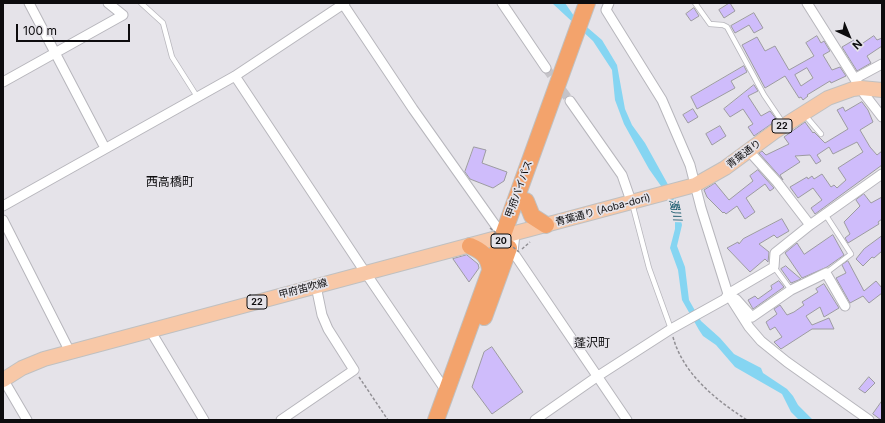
<!DOCTYPE html>
<html>
<head>
<meta charset="utf-8">
<style>
	body { margin:0 }
	#map { position:relative; width:885px; height:423px; overflow:hidden; background:#e5e3e9; font-family:Inter,sans-serif }
	canvas { display:block }
	.frame { position:absolute; inset:0; border:4px solid #0d0c0e; pointer-events:none }
	.north { position:absolute; left:829px; top:16px; width:40px; height:40px; -webkit-text-stroke:3px #e5e3e9; paint-order:stroke; rotate:136deg; font-size:11px; font-weight:700; line-height:16px; text-align:center; color:#0d0c0e }
	.north::after { content:''; display:block; margin:auto; width:14px; height:18px; background:#0d0c0e; clip-path:polygon(50% 0,100% 100%,50% 72%,0 100%) }
	.scale { position:absolute; left:16px; top:24px; width:114px; height:18px; box-sizing:border-box; border:2px solid #0d0c0e; border-top:0; padding-left:5px; font-size:12px; line-height:14px; white-space:nowrap; color:#0d0c0e; -webkit-text-stroke:3px #e5e3e9; paint-order:stroke }
</style>
</head>
<body>
<div id="map">
<canvas width="885" height="423"></canvas>
<div class="frame"></div>
<div class="north">N</div>
<div class="scale">100 m</div>
</div>
<script>
const ctx = document.querySelector('canvas').getContext('2d');
ctx.lineJoin = 'round';
function fill(path, color) {
  ctx.fillStyle = color;
  ctx.fill(path, 'evenodd');
}
function trace(path, color, width, dash) {
  ctx.strokeStyle = color;
  ctx.lineWidth = width;
  ctx.lineCap = dash ? 'butt' : 'round';
  ctx.setLineDash(dash || []);
  ctx.stroke(path);
}
function write(font, color, halo, rows, align = 'center') {
  ctx.font = font + ' Inter,"Noto Sans JP",sans-serif';
  ctx.lineWidth = 3.5;
  ctx.setLineDash([]);
  ctx.textBaseline = 'middle';
  ctx.strokeStyle = halo;
  ctx.fillStyle = color;
  for (const [text, x, y, turn = 0] of rows) {
    ctx.save();
    ctx.translate(x, y);
    ctx.rotate((+turn || 0) * Math.PI / 180);
    ctx.textAlign = isNaN(turn) ? turn : align;
    if (halo) ctx.strokeText(text, 0, 0);
    ctx.fillText(text, 0, 0);
    ctx.restore();
  }
}
fill(new Path2D(`
	M552 3H565L574 16 602 40 617 65 625 109 632 125 645 143 676 199 682 225 677 246 685 267 689 300 701 321 720 338 734 354 761 368 763 373 787 389 793 396 798 405 813 420H799L791 412 782 394 735 367 716 345 703 336 699 330 682 300 678 270 670 248 675 229V221L670 204 661 186 649 169 624 124 615 100 612 70 593 41Z`), '#85d5f2');
const building = new Path2D(`
	M730 3 735 11 724 18 719 10Z
	M694 8 699 16 691 21 686 14Z
	M754 13 763 28 754 33 749 25 735 33 731 26Z
	M817 36 821 43 824 41 830 51 823 55 832 70 840 67 846 76 831 83 830 81 807 95 808 96 803 100 801 97 799 98 785 76 765 88 742 45 757 37 765 51 775 46 789 70 814 56 806 43ZM807 68 813 78 801 86 795 75Z
	M874 36 877 40 882 38V46L867 56 871 63 857 71 842 47 854 40 858 46Z
	M744 66 747 72 731 81 735 88 697 109 691 97Z
	M754 85 758 91 748 96 761 116 770 111 777 120 754 136 748 127 753 124 743 109 730 117 724 109Z
	M862 102 868 110 873 122 860 130 870 147 877 155 882 151V165L815 214 811 208 822 200 813 188 798 198 790 187 807 177 808 179 812 176 814 179 822 174 831 187 834 185 837 188 846 180 838 168 863 152 857 142 833 154 829 147 817 155 821 161 816 164 810 155 795 156 800 162 780 175 783 180 759 153 762 151 766 155 789 144 784 137 805 122 813 133 814 132 825 143 848 129 837 110 843 107 845 111Z
	M693 109 698 117 688 123 683 115Z
	M720 126 726 136 712 145 706 134Z
	M474 147 486 150 482 163 507 172 504 181 493 188 470 179 465 172Z
	M758 170 774 188 770 191 765 184 746 198 755 212 745 219 737 206 726 214 724 212 723 213 707 197 704 190 715 183 729 200 753 181 750 176Z
	M864 194 871 203 882 197V219L878 222 879 224 848 243 845 238 850 234 844 222 860 206 856 200Z
	M782 219 789 231 777 238 774 235 759 244 769 252 768 262 765 259 750 272 727 248 738 242 739 244 743 239Z
	M833 235 844 255 827 267 802 278 785 253 797 243 804 254Z
	M882 236V251L874 258 872 257 863 266 856 259 864 249Z
	M467 255 478 264 479 268 469 282 453 259Z
	M848 261 864 291 876 281 882 288V293L869 303 863 296 850 303 836 278 846 273 842 265Z
	M786 266 788 268 801 279 791 283 781 269Z
	M779 281 784 287 753 309 748 300 755 296 758 299 772 289 771 286Z
	M824 284 839 308 824 317 820 307 806 316 812 325 829 318 834 329H812L781 349 774 342 782 337 775 327 770 330 766 322 777 314 774 309 780 305 787 315 794 312 804 305 802 302 818 292 816 289Z
	M492 347 523 392 492 414 472 387 484 352Z
	M869 377 875 383 865 393 859 389Z
	M882 401V420H881L873 414Z`);
fill(building, '#cfbcfb');
trace(building, '#9c9ba0', 1);
trace(new Path2D(`
	M546 68 570 101`), '#c5c3c8', 9, [9, 4.5]);
const lane = new Path2D(`
	M141 3 163 23 172 57 198 98
	M695 3 710 24 723 25 727 27 764 95 783 123
	M804 114 821 134
	M632 203 649 268 671 329
	M825 214 851 254 826 273
	M774 267 791 290`);
const street = new Path2D(`
	M29 3 105 148
	M502 3 546 68
	M609 3 606 10 662 100 690 165 701 208 728 294 749 327 761 341 787 362 869 420
	M807 3 865 95 882 117
	M343 4 413 109 503 236
	M235 76 365 272 446 391
	M856 78 882 64
	M3 82 123 15 108 3
	M570 101 622 175 631 201
	M748 150 777 182 810 225
	M3 206 235 76 345 3
	M3 220 70 352
	M515 234 513 252 627 420
	M736 299 752 317 791 290 826 273 845 306
	M150 330 204 420
	M3 379 27 420
	M281 420 354 370 328 329 322 315 316 286
	M535 420 598 376 671 329 725 299 728 294 774 267 775 253 810 225 882 174`);
const primary = new Path2D(`
	M3 380 22 368 44 359 695 185 725 168 774 132 828 98 853 89 861 88 882 90`);
const highway = new Path2D(`
	M526 201 532 216 546 225
	M470 246C482 251 488 256 490 269
	M484 317 509 248
	M436 420 587 3`);
trace(lane, '#b7b6bc', 6);
trace(street, '#b7b6bc', 11);
trace(primary, '#c0c0c0', 16);
trace(highway, '#c0c0c0', 18);
trace(new Path2D(`
	M522 249 530 242
	M673 337C683 374 716 400 747 420
	M359 377 388 420`), '#918f94', 1.5, [3, 2]);
trace(lane, '#fff', 4.5);
trace(street, '#fff', 9);
trace(primary, '#f8c8a7', 14);
trace(highway, '#f3a36c', 16);
trace(new Path2D(`
	M490 228 519 252`), '#918f94', 1.5, [3, 2]);
for (const [x, y, w] of [
	[782,126,20],
	[501,241,20],
	[257,302,20]
]) {
  const box = new Path2D();
  box.roundRect(x - w / 2, y - 7, w, 14, 3);
  ctx.fillStyle = '#e5e3e9';
  ctx.fill(box);
  trace(box, '#0d0c0e', 1);
}
write('bold 9px', '#0d0c0e', null, [
	["22",782,126],
	["20",501,241],
	["22",257,302]
]);
write('10px', '#0d0c0e', '#e5e3e9', [
	["青葉通り",744,154,-37],
	["甲府バイパス",519,189,-70],
	["青葉通り (Aoba-dori)",603,210,-15],
	["甲府笛吹線",303,289,-15]
]);
write('italic 11px', '#0c5165', '#e5e3e9', [
	["濁川",675,210,77]
]);
write('12px', '#0d0c0e', '#e5e3e9', [
	["西高橋町",170,182],
	["蓬沢町",592,343]
]);
</script>
</body>
</html>
